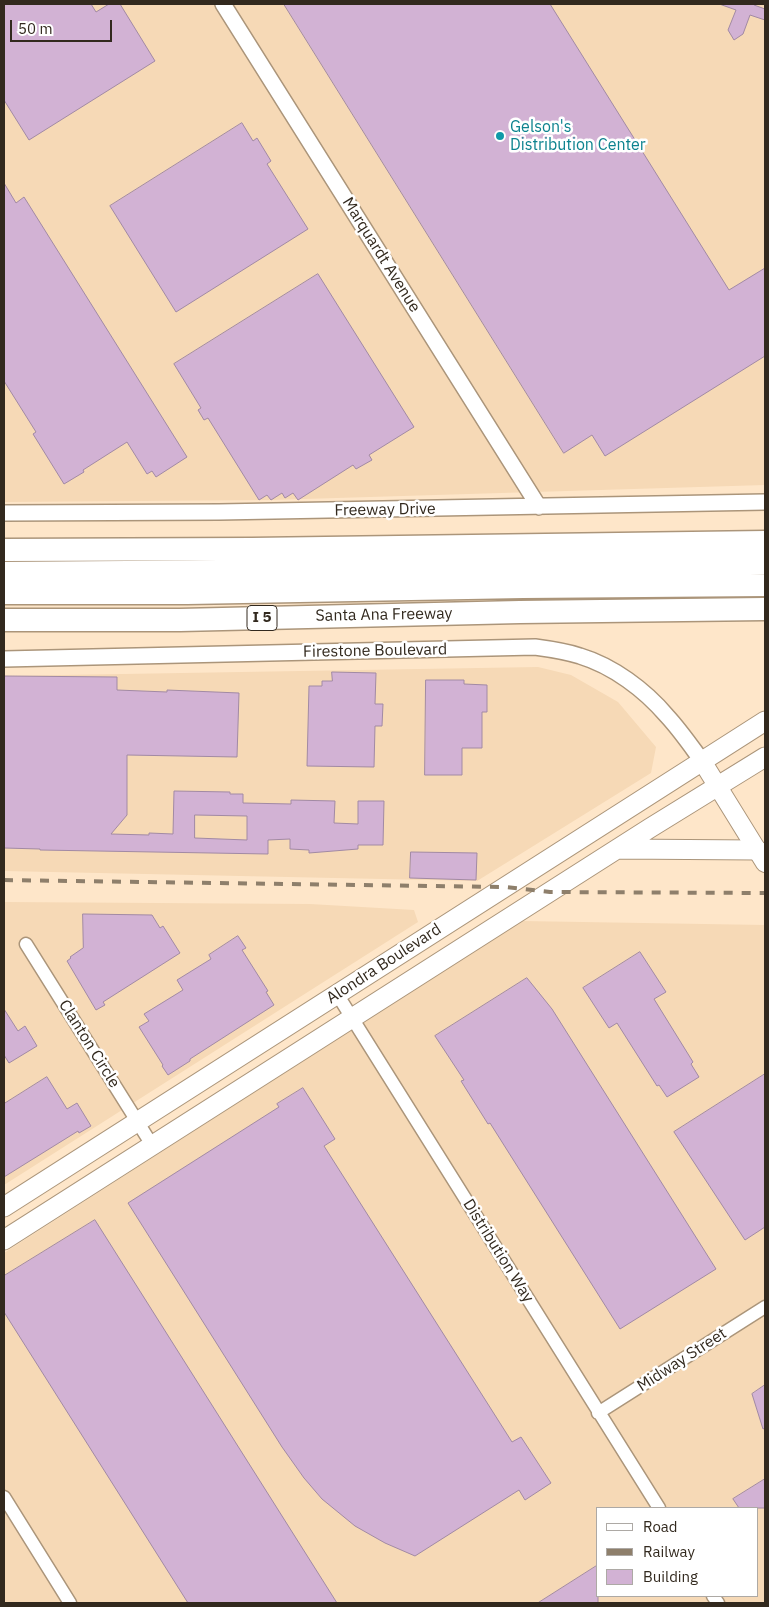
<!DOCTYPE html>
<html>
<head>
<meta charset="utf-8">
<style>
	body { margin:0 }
	#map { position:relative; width:769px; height:1607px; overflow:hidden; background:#fee6c9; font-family:"IBM Plex Sans",sans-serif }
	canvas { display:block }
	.frame { position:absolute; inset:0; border:5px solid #32291e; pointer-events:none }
	.legend { position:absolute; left:596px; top:1507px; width:162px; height:90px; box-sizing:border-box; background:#fff; border:1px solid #ada9a5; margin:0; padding:6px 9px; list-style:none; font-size:15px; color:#32291e }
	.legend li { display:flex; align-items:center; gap:10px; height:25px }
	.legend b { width:25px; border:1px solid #ada9a5 }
	.scale { position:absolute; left:10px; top:20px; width:102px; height:22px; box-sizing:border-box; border:2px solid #32291e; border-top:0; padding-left:6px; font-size:15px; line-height:18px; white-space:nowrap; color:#32291e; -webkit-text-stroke:4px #fff; paint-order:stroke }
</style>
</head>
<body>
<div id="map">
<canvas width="769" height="1607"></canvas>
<div class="frame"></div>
<ul class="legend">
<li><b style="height:6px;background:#fff"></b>Road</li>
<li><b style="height:6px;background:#8e7f6b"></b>Railway</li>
<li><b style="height:14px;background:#d2b2d4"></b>Building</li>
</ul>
<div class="scale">50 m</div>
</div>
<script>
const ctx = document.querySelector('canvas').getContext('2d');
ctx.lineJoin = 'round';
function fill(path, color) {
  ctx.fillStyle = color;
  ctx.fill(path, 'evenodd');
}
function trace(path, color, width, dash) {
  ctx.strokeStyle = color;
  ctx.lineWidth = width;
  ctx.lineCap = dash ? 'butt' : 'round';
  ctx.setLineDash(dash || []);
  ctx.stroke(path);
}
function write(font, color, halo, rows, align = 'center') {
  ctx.font = font + ' "IBM Plex Sans",sans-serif';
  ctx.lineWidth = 5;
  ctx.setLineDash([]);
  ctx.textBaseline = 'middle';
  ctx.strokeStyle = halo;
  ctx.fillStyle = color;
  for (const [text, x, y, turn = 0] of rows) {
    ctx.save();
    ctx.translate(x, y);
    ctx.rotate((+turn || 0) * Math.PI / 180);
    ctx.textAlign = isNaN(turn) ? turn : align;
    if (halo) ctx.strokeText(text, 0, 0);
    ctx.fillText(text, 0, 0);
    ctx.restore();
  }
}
fill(new Path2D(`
	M4 4H765V485L271 500 4 502Z
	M538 667 571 675 618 702 656 747 651 773 477 881 4 871V676Z
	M4 902 310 904 414 910 418 922 4 1185Z
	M521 921 765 925V1603H4V1253ZM598 1508H758V1596H598Z`), '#f6d9b6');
const building = new Path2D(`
	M4 4H91L96 12 109 4H120L155 61 29 140 4 100Z
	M284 4H550L729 290 765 268V356L605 456 592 435 564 453Z
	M723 4H755L754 5 765 9V20L750 15 743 34 734 40 728 30 736 10 722 5Z
	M242 123 253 141 257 138 271 161 267 164 308 229 176 312 110 206Z
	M4 183 16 203 24 197 187 457 156 477 152 471 147 474 127 442 83 470 84 472 64 484 33 434 36 432 4 381Z
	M318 274 414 427 369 455 372 460 356 469 353 465 298 500 293 493 285 498 282 493 271 500 267 495 259 500 208 418 204 420 198 410 201 408 174 364Z
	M332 672 376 673 375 704H383L382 726H375L374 767 307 766 309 686H322V681H332Z
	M4 676 117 677V690L167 692V690L239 693 237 757 127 755V815L111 834 149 835V833L173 834 174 791 230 792V794H243V803L291 804V800L335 801 334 823 358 824V801H384L383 845H358V849L309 853V850L290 849V839L268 840V854L40 850V849L4 848ZM195 815 247 816V840L195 838Z
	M426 680H464V684L487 685V712H482V748H462V775H425Z
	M411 852 477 853 476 880 410 878Z
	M83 914 152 915 160 928 163 926 180 953 103 1002 105 1005 96 1010 67 961 71 958 70 957 83 948Z
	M238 936 246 948 242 950 268 991 266 992 274 1005 190 1059V1061L168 1075 162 1066 163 1065 139 1027 149 1021 144 1014 183 990 177 980 211 959 209 955Z
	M640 952 666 992 654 999 693 1062 691 1064 699 1077 667 1097 659 1085 657 1086 617 1023 609 1028 583 988Z
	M527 978 552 1009 716 1269 620 1329 490 1123 488 1124 461 1081 464 1080 435 1036Z
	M4 1009 18 1031 25 1026 37 1046 9 1063 4 1055Z
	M765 1074V1227L745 1240 674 1132Z
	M47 1077 67 1109 77 1103 91 1126 79 1133 78 1131 4 1177V1104Z
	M303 1088 335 1139 324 1146 512 1442 521 1437 551 1483 525 1500 519 1490 415 1556 385 1543 355 1526 322 1499 304 1478 282 1447 128 1203 279 1107 277 1104Z
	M95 1220 337 1603H188L4 1312V1276Z
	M765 1385V1428L763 1429 752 1394Z
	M765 1479V1508H739L733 1499Z
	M598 1565V1603H538Z`);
fill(building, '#d2b2d4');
trace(building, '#a28aa4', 1);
const minor = new Path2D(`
	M26 944 152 1145
	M337 994 659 1508
	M598 1413 765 1307
	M4 1497 70 1603
	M713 1596 718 1603`);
const tertiary = new Path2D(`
	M223 4 539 507
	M4 513 219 512 765 502
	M4 659 535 647C550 649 565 651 580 656 613 666 645 690 667 716 680 730 691 746 702 761`);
const secondary = new Path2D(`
	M702 761 765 863`);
const primary = new Path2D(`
	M618 849 757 850
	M4 1207 765 721
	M4 1240 650 828 765 757`);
const motorway = new Path2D(`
	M4 550 252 549 765 542
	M4 573 250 571 765 563
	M4 593H187L523 587 765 585
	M4 620H180L520 612 765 609`);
trace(minor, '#ab957a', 15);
trace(tertiary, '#ab957a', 18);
trace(secondary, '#ab957a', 20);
trace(primary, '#ab957a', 21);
trace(motorway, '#ab957a', 25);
trace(minor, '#fff', 12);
trace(tertiary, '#fff', 15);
trace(secondary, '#fff', 18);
trace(primary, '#fff', 19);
trace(motorway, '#fff', 22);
trace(new Path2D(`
	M4 880 505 887 550 892 765 893`), '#8e7f6b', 4, [9, 9]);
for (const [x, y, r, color] of [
	[500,136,5,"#0f9aa8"]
]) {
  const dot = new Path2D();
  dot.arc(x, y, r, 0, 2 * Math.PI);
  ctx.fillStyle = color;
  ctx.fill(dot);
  trace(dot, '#fff', 2);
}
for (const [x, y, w] of [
	[262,618,30]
]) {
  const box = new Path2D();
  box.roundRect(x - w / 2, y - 12.5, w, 25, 4);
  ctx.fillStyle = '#fff';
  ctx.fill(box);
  trace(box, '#32291e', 1);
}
write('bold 15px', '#32291e', null, [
	["I 5",262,618]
]);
write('16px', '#0d838f', '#fff', [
	["Gelson's",510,127],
	["Distribution Center",510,145]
], 'left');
write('16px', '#32291e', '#fff', [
	["Marquardt Avenue",381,255,58],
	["Freeway Drive",385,510,-1],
	["Santa Ana Freeway",384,615,-1],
	["Firestone Boulevard",375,651,-1],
	["Alondra Boulevard",384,964,-33],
	["Clanton Circle",89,1044,58],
	["Distribution Way",498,1251,58],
	["Midway Street",682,1360,-33]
]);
</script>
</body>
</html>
